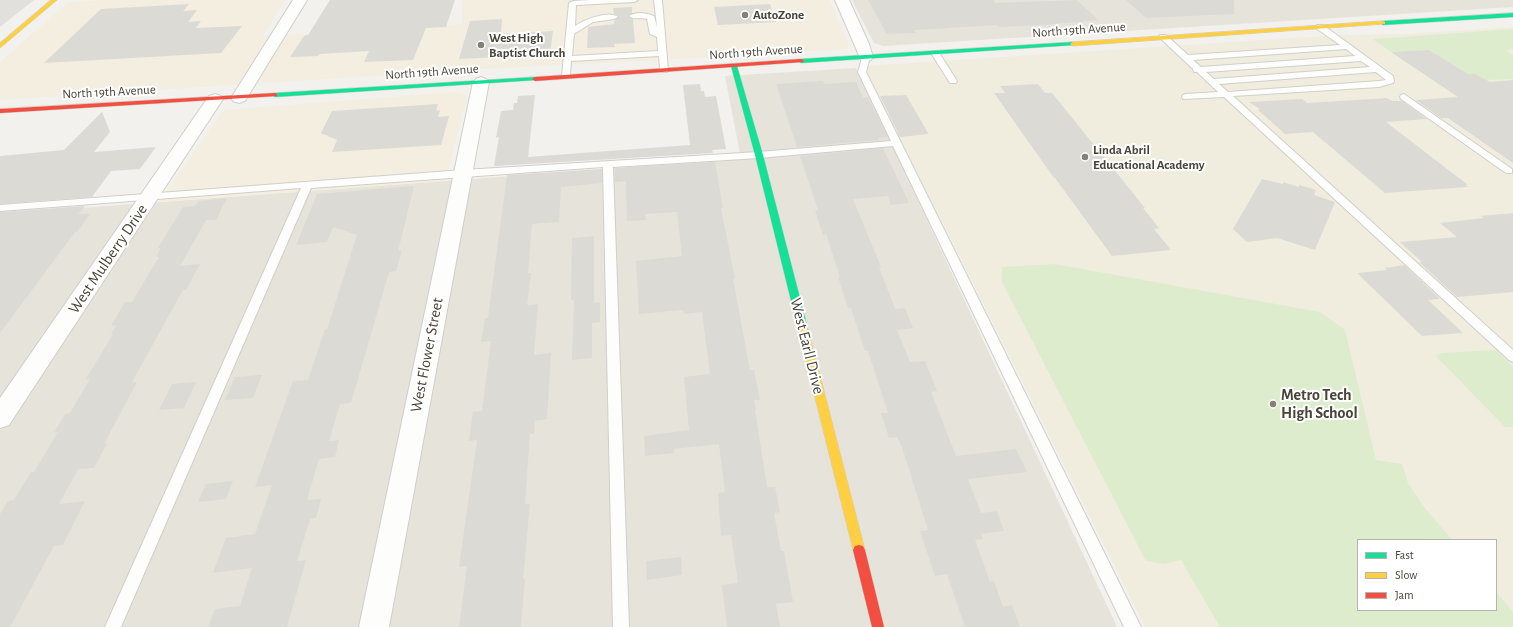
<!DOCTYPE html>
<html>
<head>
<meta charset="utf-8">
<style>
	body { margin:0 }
	#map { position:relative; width:1513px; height:627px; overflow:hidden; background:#f2f1ed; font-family:"Alegreya Sans",sans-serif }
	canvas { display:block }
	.legend { position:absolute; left:1357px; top:539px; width:140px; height:72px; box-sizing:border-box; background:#fff; border:1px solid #b6b4af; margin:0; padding:5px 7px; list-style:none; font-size:12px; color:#494438 }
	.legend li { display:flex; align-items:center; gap:8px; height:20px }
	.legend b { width:20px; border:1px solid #b6b4af }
</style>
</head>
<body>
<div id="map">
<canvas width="1513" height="627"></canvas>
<ul class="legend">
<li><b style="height:5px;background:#16e098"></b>Fast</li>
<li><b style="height:5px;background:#ffcf43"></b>Slow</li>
<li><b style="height:5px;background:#f24e42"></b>Jam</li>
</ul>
</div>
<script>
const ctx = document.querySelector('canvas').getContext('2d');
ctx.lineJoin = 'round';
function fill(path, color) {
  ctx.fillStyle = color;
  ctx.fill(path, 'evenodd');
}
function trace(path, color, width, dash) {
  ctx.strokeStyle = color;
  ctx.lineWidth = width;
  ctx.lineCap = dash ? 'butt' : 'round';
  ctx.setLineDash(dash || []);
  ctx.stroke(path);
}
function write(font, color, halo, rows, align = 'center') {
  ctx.font = font + ' "Alegreya Sans",sans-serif';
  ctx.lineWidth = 4;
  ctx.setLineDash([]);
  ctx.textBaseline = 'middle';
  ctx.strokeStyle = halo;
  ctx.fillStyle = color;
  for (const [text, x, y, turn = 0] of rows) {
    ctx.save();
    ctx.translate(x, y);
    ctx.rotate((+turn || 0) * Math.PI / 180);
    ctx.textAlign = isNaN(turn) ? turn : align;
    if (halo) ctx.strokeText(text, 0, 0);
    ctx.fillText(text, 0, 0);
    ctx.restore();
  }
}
fill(new Path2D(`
	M852 0H1513V7L883 46 874 43Z
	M856 68 1117 627H0V214L741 159 725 76Z`), '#e6e3da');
fill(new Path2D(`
	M109 0H285L263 36 462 24 463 0H830L849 44 847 49 732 56 484 69 0 100V62L68 2Z
	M456 92 464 94 467 97 446 181 159 202 223 110Z`), '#f4eee0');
fill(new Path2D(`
	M1513 27V627H1145L864 66 1339 35 1408 34ZM1358 540H1496V610H1358Z`), '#f0eddf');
fill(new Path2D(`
	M1513 29V49L1506 51 1513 55V79L1487 80 1477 74H1468L1429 50 1391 52 1373 39Z
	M1055 264 1320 312 1345 330 1376 460 1402 464 1408 483 1424 507 1452 540H1358V610H1496V592L1513 612V627H1220L1181 560 1164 564 1146 561 1002 282V267Z
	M1496 350 1513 367V427H1505L1436 356 1441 353Z`), '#ddeccd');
fill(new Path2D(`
	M0 0H34L0 27Z`), '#e1e0dc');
fill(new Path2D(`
	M330 0H455L446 27 426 28 413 60 364 62 369 51 320 54 318 56 290 57 304 36 308 35Z
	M868 0H993L995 3 1077 0 1098 20 1043 25 999 27 997 25 914 30 916 33 887 34Z
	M1126 0H1234V14L1146 18Z
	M189 4 183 11 197 10 188 22 201 21 196 28 242 26 221 53 44 63 101 9Z
	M770 4 776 22 718 25 714 7Z
	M632 7V13L628 16 633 19 635 43 614 44 615 47 587 48 588 27 614 24V21L619 16 614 14 613 8Z
	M502 19 501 34 553 31 550 54H543V56L517 58 518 56 459 59 470 21Z
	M1429 50 1468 74H1476L1490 82 1513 80V163L1448 118H1441L1416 100 1458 97 1391 52Z
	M823 81 824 84 856 82 863 98 868 97 888 137 878 138 879 140 797 147 776 84Z
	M700 84 701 91H704L705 97 716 96 726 149 712 150 713 153 494 166 499 137 496 138 501 111 513 110 514 103H517L518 96 535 95 528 157 690 145 683 85Z
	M1038 84 1045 93H1052L1145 208H1143L1159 228 1154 229 1171 250 1112 256 1055 178H1054L994 93H1005L1000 86Z
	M906 95 928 133V134L900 137 880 96Z
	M1387 98 1392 101H1402L1427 119 1386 122 1468 185H1465L1468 187 1385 193 1313 132 1285 134 1258 110 1260 109 1249 102 1302 99 1307 103Z
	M438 104 436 111 440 110 438 117 449 116 441 145 332 152 337 140 321 133 332 111Z
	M102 112 110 132 94 152 156 147 140 169 111 171 92 197 0 204V156L64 150Z
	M883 148 909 203 891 205 888 196 853 199 881 267H879L895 309 905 308 913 328 897 330 910 362 925 361 937 391 931 392 956 456 1016 449 1027 472 968 479 981 513 997 511 1004 531 981 534 983 539 975 540 990 582 994 581 1003 607 1012 605 1020 627H965L947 574 935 576 920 531 928 530 902 447 897 437 889 438 881 413H888L868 351H865L851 308H848L838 277H840L826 234 823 235 815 210H818L800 156Z
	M715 162 723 208H721L735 279H733L750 370H754L760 400H754L756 410H755L767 487H775L780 512 774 513 781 551H784L793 602 776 604 780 627H727L722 585 738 583 731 535 721 536 718 493 725 492 719 444 673 449 674 453 645 456 644 436 689 430 684 377 710 374 702 312 684 314 683 310 639 314 636 261 682 256 677 212 645 214 646 220 627 221 626 181 615 182V168Z
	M602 169V183L561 187 559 222 532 224 528 273H531L527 305 538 304 534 355 551 353 547 419 535 421 534 434H530L525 504H530L523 579H525L521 627H459L467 566 459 567 477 440 469 441 473 412 482 411 491 341 481 342 485 318H488L507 175Z
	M1262 179 1283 184V182L1299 187V185L1316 190 1314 195 1335 202 1315 250 1277 238 1247 242 1233 229Z
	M414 186 398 251 402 250 396 271 389 272 351 403 340 404 329 441 339 440 335 457 319 459 307 500 321 499 316 518 310 519 297 561 306 560 287 627H208L215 609 240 606 252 568 213 573 226 538 255 534 272 485 255 487 293 381 308 380 325 329H327L357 235 333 227 327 242 296 245 317 194Z
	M227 198 216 220H206L180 266 200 264 186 290H183L132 382H137L104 444 107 443 94 468 78 469 59 504 85 501 63 545 54 546 10 627H0V514L8 501 14 500 31 472H34L58 432 54 433 65 414 70 413 90 379H86L113 334H111L116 325 111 326 125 302H132L159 257H156L161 248H158L183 207 195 206 199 201Z
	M85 206 78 214H90L77 232H75L0 333V212Z
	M1513 213V292L1457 297 1419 262H1422L1400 242 1457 237 1440 223 1484 218 1481 216Z
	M594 236V303L600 302V322L592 323V358L572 360 574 300H571L572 238Z
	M1404 265 1440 299 1428 300 1463 333 1422 336 1357 273 1387 270 1385 268Z
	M262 375 253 398 225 400 235 377Z
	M196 382 184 408 159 410 172 384Z
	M233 481 226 499 198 502 206 484Z
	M681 557 682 575 647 580 646 561Z`), '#dcdad5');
const lane = new Path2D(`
	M590 0H638L634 2 576 5 575 26C584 20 608 10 618 17L614 19 593 22 574 34 572 56 658 51 657 37 650 34 647 19C642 17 634 20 629 16 637 11 646 13 654 16L657 27 654 0H662L668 70 667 72H661L660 70 659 56 571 61 570 76 569 78H563L562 76 569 3 573 1Z
	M1317 25H1323L1393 76 1394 81 1393 83 1379 87 1233 96 1513 350V362L1509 360 1224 97 1183 99 1182 97 1183 95 1186 94 1218 92 1197 72H1194L1193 69 1159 37 1160 35H1166L1188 55 1340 45 1317 29ZM1346 49 1355 56 1201 67 1193 60ZM1361 61 1370 67 1214 79 1206 72ZM1376 72 1386 80 1379 81 1228 92 1219 84Z
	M932 51H938L957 81 956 83H950L931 53Z
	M863 55H869L870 57 866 72 1141 627H1124L893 146 759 158 613 167 629 627H613L603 167 311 188 121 627H105L301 188 0 211V205L463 170 759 152 891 141 858 72Z
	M1404 94 1512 169V173H1506L1401 99 1400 97 1401 95Z`);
const street = new Path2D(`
	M293 0H307L245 101 239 103 233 101 231 98Z
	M835 0H849L869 44 873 57 871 60 866 61 861 60Z
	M481 77 486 79 489 82 389 627H359L473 82 476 79Z
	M215 94 221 96 223 99 9 425 0 428V398L209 96Z`);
const fast = new Path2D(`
	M1513 13V17L1383 25 1380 23 1383 21Z
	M1073 42 1075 43V45L801 63 798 61 801 59Z
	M734 64 737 66 763 155 808 329 803 332 798 329 755 155 731 66Z
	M535 77 537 78V80L275 97 272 95 275 93Z`);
const slow = new Path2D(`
	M51 0H57L0 48V43Z
	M1383 21 1385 22V24L1073 46 1070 44 1073 42Z
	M803 326 808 329 865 550 863 554 859 555 855 554 853 550 798 329Z`);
const jam = new Path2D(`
	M801 59 804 61 803 62 535 81 532 79 535 77Z
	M275 93 277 94V96L0 113V109Z
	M859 545 863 546 865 550 884 627H872L853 550 855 546Z`);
trace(lane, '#d0cfca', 2);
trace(street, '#d0cfca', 2);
trace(fast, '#d1cfc4', 1);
trace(slow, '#d1cfc4', 1);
trace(jam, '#d1cfc4', 1);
fill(lane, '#fdfdfc');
fill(street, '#fdfdfc');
fill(fast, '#16e098');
fill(slow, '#ffcf43');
fill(jam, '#f24e42');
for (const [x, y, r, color] of [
	[745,15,4,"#848177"],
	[481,45,4,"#848177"],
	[1085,157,4,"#848177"],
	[1273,404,4,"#848177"]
]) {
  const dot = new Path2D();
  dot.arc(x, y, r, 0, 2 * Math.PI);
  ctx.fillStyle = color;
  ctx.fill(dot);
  trace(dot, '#fff', 1.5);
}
write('bold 13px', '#494438', '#fff', [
	["AutoZone",753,15],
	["West High",489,38],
	["Baptist Church",489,53],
	["Linda Abril",1093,150],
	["Educational Academy",1093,165]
], 'left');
write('13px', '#494438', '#fff', [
	["North 19th Avenue",1079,30,-4],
	["North 19th Avenue",756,52,-4],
	["North 19th Avenue",432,72,-4],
	["North 19th Avenue",109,92,-3]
]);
write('16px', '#494438', '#fff', [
	["West Mulberry Drive",108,259,-56],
	["West Earll Drive",807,346,76],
	["West Flower Street",427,355,-79]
]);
write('bold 16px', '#494438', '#fff', [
	["Metro Tech",1281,395],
	["High School",1281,413]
], 'left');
</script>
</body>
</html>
